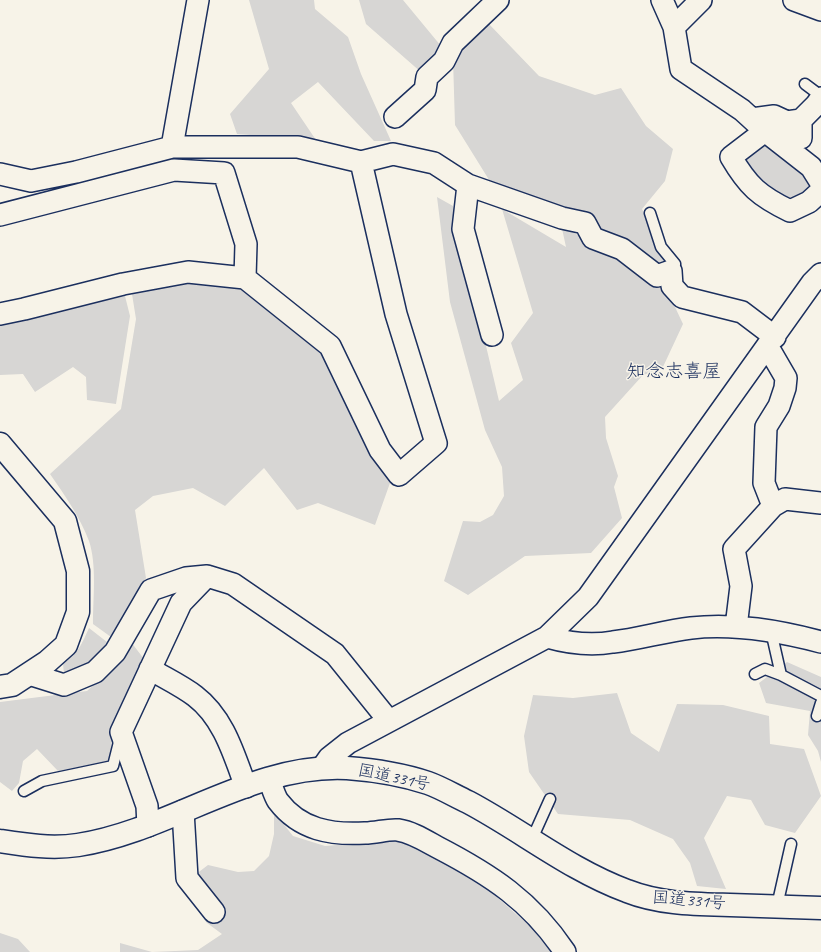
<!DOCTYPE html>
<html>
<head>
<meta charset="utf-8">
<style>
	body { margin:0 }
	canvas { display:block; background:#f7f3e8 }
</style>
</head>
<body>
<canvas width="821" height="952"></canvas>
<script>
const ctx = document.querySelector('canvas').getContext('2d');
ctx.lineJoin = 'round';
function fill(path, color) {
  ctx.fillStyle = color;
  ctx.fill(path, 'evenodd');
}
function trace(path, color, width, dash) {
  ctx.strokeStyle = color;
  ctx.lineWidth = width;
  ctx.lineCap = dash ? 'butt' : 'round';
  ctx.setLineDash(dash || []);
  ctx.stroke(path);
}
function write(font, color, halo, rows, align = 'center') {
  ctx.font = font + ' Caveat,"Klee One",sans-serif';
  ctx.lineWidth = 3;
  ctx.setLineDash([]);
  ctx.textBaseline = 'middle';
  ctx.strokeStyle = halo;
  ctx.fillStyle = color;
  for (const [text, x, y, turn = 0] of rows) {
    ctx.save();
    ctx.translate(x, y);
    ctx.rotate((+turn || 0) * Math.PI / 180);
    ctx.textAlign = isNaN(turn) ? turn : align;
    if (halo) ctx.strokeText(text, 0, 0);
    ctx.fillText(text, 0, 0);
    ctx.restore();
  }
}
fill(new Path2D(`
	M249 0H314L315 9 348 37 361 74 391 141H374L318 82 291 103 316 140 237 134 230 114 269 69Z
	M359 0H403L441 46 422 73 366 24Z
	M488 23 539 76 595 95 621 88 646 126 673 149 665 181 642 209 667 263 657 268 562 211 491 183 455 125 453 59Z
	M769 142 803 168 816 187 792 201 781 197 751 176 741 157Z
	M437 197 453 206 499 401 523 380 511 343 533 313 502 209 566 247 561 224 582 238 615 254 667 290 683 324 662 369 643 375 605 417 606 438 618 476 614 487 622 518 591 553 525 556 468 595 444 581 463 521 480 522 493 515 504 496 502 467 485 430 450 302Z
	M189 283 240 287 322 353 390 483 375 525 318 503 297 510 264 468 225 506 193 488 153 496 135 510 146 578 111 637 93 624C93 598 97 565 89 541 80 517 64 494 50 474L121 409 136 319 132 294Z
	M125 296 130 316 116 404 87 400 86 377 73 367 35 392 23 374 0 375V325Z
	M89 628 107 642 96 661 64 675 63 663C78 655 82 643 89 628Z
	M131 642 144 659 115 723 109 761 58 771 37 749 23 761 19 783 12 791 0 782V702L87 691 117 663Z
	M787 662 821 677V762L818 751 808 735 810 711 766 703 759 683Z
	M617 693 631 733 659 752 677 704 723 705 769 716 770 744 804 749 821 796 795 833 765 825 751 800 727 796 704 838 726 889 697 886 690 863 673 839 630 820 558 814 529 772 524 736 533 695 573 698Z
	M274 812 293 836 325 846 396 840 436 856 490 891 541 936 552 952H120V943L152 952 198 950 222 934 207 923 191 901 183 884 208 865 238 872 254 871 269 856 274 834Z
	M0 933 18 939 30 952H0Z`), '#d7d6d4');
const lane = new Path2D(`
	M805 84 821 96
	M650 213 661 247 675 264 671 271
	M771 631 781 675 821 696
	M755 674 765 669 781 675
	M817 716 821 703
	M24 791 42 781 113 766 120 738
	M532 839 550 799
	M777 906 791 844`);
const street = new Path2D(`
	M662 0 674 27 681 69 742 110 765 131 811 167 821 183
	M794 0 821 10
	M674 27 701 0
	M395 117 425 90 427 77 444 61 453 43 498 0
	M752 119 774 116 787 122 801 120 816 105 821 98
	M765 131 731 157C748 186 759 196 790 211L809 202 821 191
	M779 141 801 138V120
	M172 147 198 0
	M0 174 31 181 76 172 172 147H298L361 162 393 154 434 163 468 185 562 218 585 223 593 238 622 249 657 276 671 271 672 286 682 297 742 312 775 337
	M468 185 463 229 492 335
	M0 215 174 170 224 173 246 244 245 278 188 272 123 284 24 309 0 314
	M245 278 330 346 380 450 399 475 436 443 396 314 361 162
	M768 347 786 378 785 388 779 406 766 427 764 483 773 506
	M736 627 741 586 734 549 773 506 785 499 821 503
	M547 637C568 643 591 646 613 642 639 639 665 631 691 628 735 623 779 631 821 642
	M150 669C165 678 182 686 195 696 224 718 234 755 246 787
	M29 674 64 685 95 672 115 652 151 590 186 578 207 576 233 584 335 654 389 721
	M322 768 329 758 348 743 547 637 588 597 812 283 821 274
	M269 779C272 786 274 795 278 801 300 830 331 835 365 833 376 833 388 829 398 830 412 832 426 841 437 847 491 875 531 901 565 952
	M183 811 187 878 214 912
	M148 826 147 806 121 732 181 603 207 576`);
const secondary = new Path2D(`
	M0 444 65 521 78 571V612L66 645 47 662 12 685 0 687`);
const highway = new Path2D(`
	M0 841C26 845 51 849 78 845 170 831 252 763 347 768 374 770 404 775 428 783 442 788 455 796 468 802 521 830 570 870 627 891 660 904 695 904 730 905 760 906 791 907 821 908`);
trace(lane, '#1b2f5e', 13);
trace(street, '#1b2f5e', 24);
trace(secondary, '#1b2f5e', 25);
trace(highway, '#1b2f5e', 25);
trace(lane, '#f7f3e8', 10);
trace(street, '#f7f3e8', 21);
trace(secondary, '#f7f3e8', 22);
trace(highway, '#f7f3e8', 22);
write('17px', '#1b2f5e', '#f7f3e8', [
	["国道331号",394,778,12],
	["国道331号",689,901,5]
]);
write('19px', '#1b2f5e', '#f7f3e8', [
	["知念志喜屋",674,372]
]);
</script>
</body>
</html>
